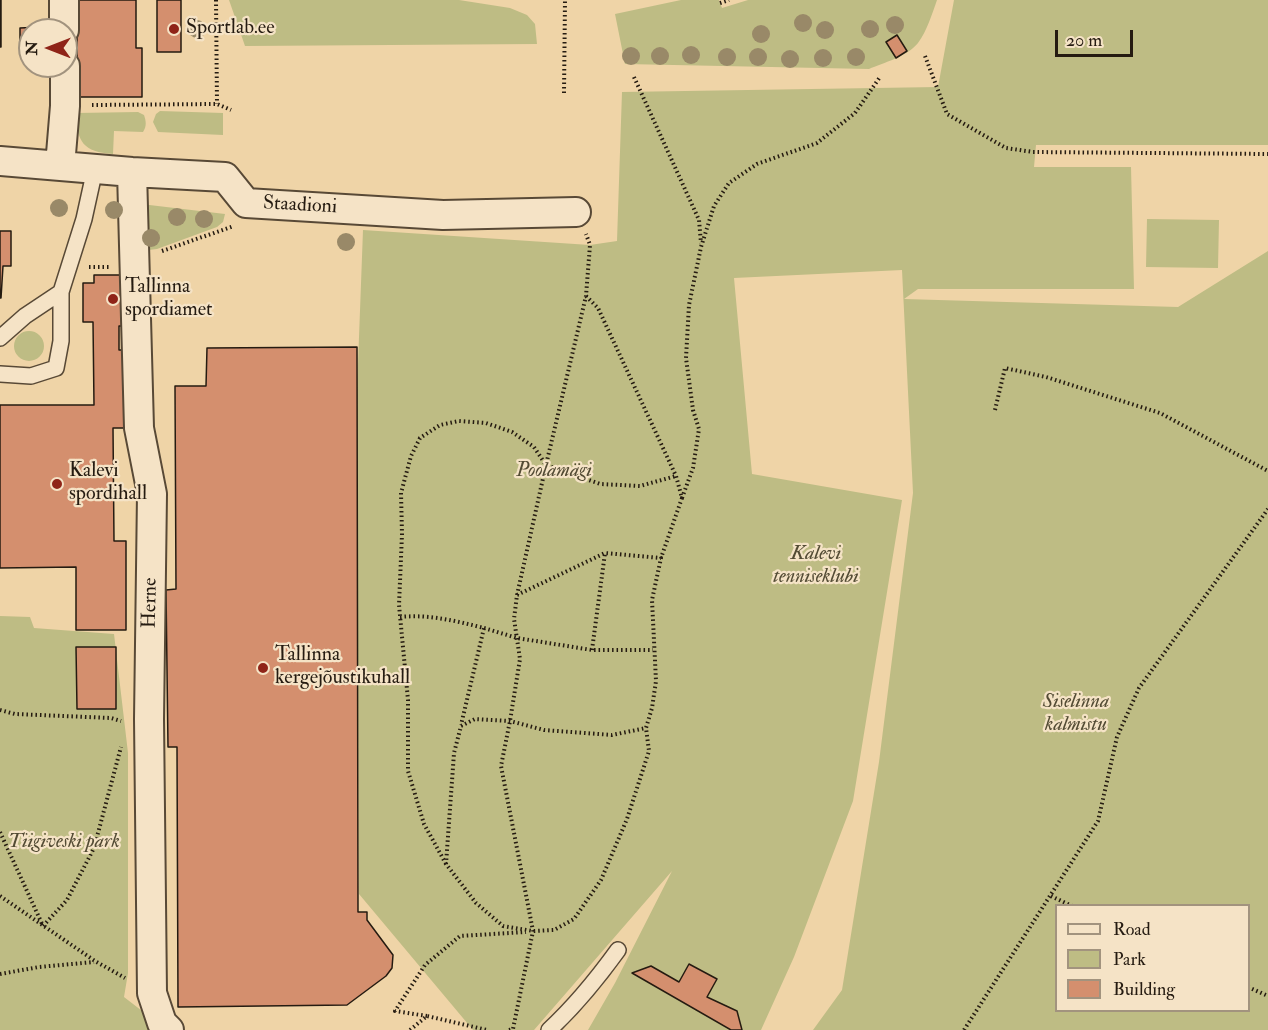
<!DOCTYPE html>
<html>
<head>
<meta charset="utf-8">
<style>
	body { margin:0 }
	#map { position:relative; width:1268px; height:1030px; overflow:hidden; background:#efd4a7; font-family:"IM FELL Double Pica",serif }
	canvas { display:block }
	.legend { position:absolute; left:1055px; top:904px; width:195px; height:108px; box-sizing:border-box; background:#f5e3c6; border:2px solid #a2937e; margin:0; padding:8px 10px; list-style:none; font-size:18px; color:#251b11 }
	.legend li { display:flex; align-items:center; gap:12px; height:30px }
	.legend b { width:30px; border:2px solid #a2937e }
	.north { position:absolute; left:18px; top:18px; width:60px; height:60px; box-sizing:border-box; background:#f5e3c6; border:2px solid #a2937e; border-radius:50%; rotate:270deg; font-size:16px; font-weight:700; line-height:24px; text-align:center; color:#251b11 }
	.north::after { content:''; display:block; margin:auto; width:21px; height:27px; background:#8f2418; clip-path:polygon(50% 0,100% 100%,50% 72%,0 100%) }
	.scale { position:absolute; left:1055px; top:30px; width:78px; height:27px; box-sizing:border-box; border:3px solid #251b11; border-top:0; padding-left:8px; font-size:18px; line-height:21px; white-space:nowrap; color:#251b11; -webkit-text-stroke:4px #f5e3c6; paint-order:stroke }
</style>
</head>
<body>
<div id="map">
<canvas width="1268" height="1030"></canvas>
<ul class="legend">
<li><b style="height:8px;background:#f5e3c6"></b>Road</li>
<li><b style="height:16px;background:#bebc84"></b>Park</li>
<li><b style="height:16px;background:#d48f6e"></b>Building</li>
</ul>
<div class="north">N</div>
<div class="scale">20 m</div>
</div>
<script>
const ctx = document.querySelector('canvas').getContext('2d');
ctx.lineJoin = 'round';
function fill(path, color) {
  ctx.fillStyle = color;
  ctx.fill(path, 'evenodd');
}
function trace(path, color, width, dash) {
  ctx.strokeStyle = color;
  ctx.lineWidth = width;
  ctx.lineCap = dash ? 'butt' : 'round';
  ctx.setLineDash(dash || []);
  ctx.stroke(path);
}
function write(font, color, halo, rows, align = 'center') {
  ctx.font = font + ' "IM FELL Double Pica",serif';
  ctx.lineWidth = 4.5;
  ctx.setLineDash([]);
  ctx.textBaseline = 'middle';
  ctx.strokeStyle = halo;
  ctx.fillStyle = color;
  for (const [text, x, y, turn = 0] of rows) {
    ctx.save();
    ctx.translate(x, y);
    ctx.rotate((+turn || 0) * Math.PI / 180);
    ctx.textAlign = isNaN(turn) ? turn : align;
    if (halo) ctx.strokeText(text, 0, 0);
    ctx.fillText(text, 0, 0);
    ctx.restore();
  }
}
fill(new Path2D(`
	M229 0H459L510 8 527 15 535 24 537 44 245 46Z
	M681 0H719L722 8 748 0H937C932 14 927 31 918 43 908 56 883 63 869 69L625 64 615 14Z
	M954 0H1268V145H1036L1034 167H1131L1134 289H918L904 299 1178 307 1268 251V1030H813L842 990 879 762 913 493 902 270 734 278 752 474 902 500 853 801 794 957 761 1030H588L615 983 672 871 534 1030H473L359 894 357 391 363 230 590 245 617 241 622 92 938 87ZM1056 906H1248V1010H1056Z
	M160 111 223 113V135L158 132 153 122 156 114Z
	M138 112 144 115C146 121 147 126 143 132L114 131 113 154C83 152 77 142 76 113Z
	M141 204 225 214 223 222 217 227 157 249 140 251Z
	M1147 219 1219 220 1218 268 1146 267Z
	M14 346a15 15 0 1 1 30 0a15 15 0 1 1-30 0Z
	M0 616 30 617 34 628 114 634 128 753V973L124 997 146 1014 160 1030H0Z`), '#bebc84');
const building = new Path2D(`
	M0 0H1V47H0Z
	M77 0H136V48H142V97H77Z
	M157 0H181V52H157Z
	M40 27V30H30V46L20 47V28Z
	M897 35 907 51 896 58 886 42Z
	M0 231H11V266H3L1 298H0Z
	M94 275H125L127 326H119V350H128V428H113L114 541H126V630H76V567L0 568V405H94L93 322H83V283H94Z
	M357 347 358 912H367V920L393 955 392 968 386 976 347 1005 178 1007 177 747H168L166 590 176 589 175 386H206L207 348Z
	M76 647H116V709H77Z
	M689 964 717 979 707 997 737 1011 742 1030H731L632 973 651 966 679 982Z`);
fill(building, '#d48f6e');
trace(building, '#251b11', 1.5);
const lane = new Path2D(`
	M0 338 25 316 61 292
	M0 374 31 376 56 368 61 341V292L84 219 95 169
	M549 1030C575 1006 597 979 618 950`);
const street = new Path2D(`
	M64 0V30
	M0 161 132 172 225 177 246 203 443 215 576 212
	M60 166 65 106V66
	M132 172 139 428 152 494 149 719 152 993 162 1023 169 1030`);
trace(lane, '#584936', 18);
trace(street, '#584936', 32);
trace(new Path2D(`
	M216 0 217 104
	M720 3 729 0
	M925 56 947 114 1006 148 1033 152 1268 154
	M634 77 699 220 701 243
	M564 93 565 0
	M92 105 217 104 231 110
	M162 251 234 226
	M89 267H109
	M586 296 598 308 676 476 682 498 661 558
	M995 410 1005 368 1046 377 1160 413 1268 471
	M682 498 693 468 699 429 693 410 686 358 689 305 701 247 714 206 729 183 757 164 817 143 855 113 880 77
	M517 595 605 553 661 558 652 600 656 681 652 708 646 728 649 751 627 819 601 880 574 919 554 930 533 931 503 926 476 903 446 864 454 753 461 726 475 719 510 721 544 730 612 735 646 728
	M400 617C429 614 456 621 484 628L461 725
	M484 628 517 638 592 650H653
	M592 650 605 553
	M0 710 15 714 111 718 121 721
	M0 832 43 926 67 900 94 848 121 747
	M446 864 424 824 408 771V700L399 605 402 534 401 493 411 456 420 438 440 425 459 421 486 423 512 432 534 447 546 465 600 484 640 486 676 476
	M0 896 95 961 125 978
	M1051 896 1072 906
	M0 974 39 967 94 962
	M1248 987 1268 996
	M427 1016 395 1011 425 965 460 936 526 932
	M410 1030 427 1016 487 1030
	M509 1030 513 1029 533 931 501 766 510 721 520 659 514 619 517 595 546 465 586 296 590 245 586 234
	M964 1030 1098 821 1117 737 1139 688 1268 509`), '#251b11', 4, [1.5, 3]);
trace(lane, '#f5e3c6', 15);
trace(street, '#f5e3c6', 28);
ctx.fillStyle = '#998968';
for (const [x, y] of [
	[803,23],
	[895,25],
	[197,29],
	[870,29],
	[825,30],
	[761,34],
	[691,55],
	[631,56],
	[660,56],
	[727,57],
	[758,57],
	[856,57],
	[823,58],
	[790,59],
	[59,208],
	[114,210],
	[177,217],
	[204,219],
	[151,238],
	[346,242]
]) {
  ctx.beginPath();
  ctx.arc(x, y, 9, 0, 2 * Math.PI);
  ctx.fill();
}
for (const [x, y, r, color] of [
	[174,29,6,"#8f2418"],
	[113,299,6,"#8f2418"],
	[57,484,6,"#8f2418"],
	[263,668,6,"#8f2418"]
]) {
  const dot = new Path2D();
  dot.arc(x, y, r, 0, 2 * Math.PI);
  ctx.fillStyle = color;
  ctx.fill(dot);
  trace(dot, '#f5e3c6', 2);
}
write('20px', '#251b11', '#f5e3c6', [
	["Sportlab.ee",186,29],
	["Tallinna",125,288],
	["spordiamet",125,311],
	["Kalevi",69,472],
	["spordihall",69,495],
	["Tallinna",275,656],
	["kergejõustikuhall",275,679]
], 'left');
write('20px', '#251b11', '#f5e3c6', [
	["Staadioni",300,206,3],
	["Herne",151,603,-89]
]);
write('italic 20px', '#534b34', '#f5e3c6', [
	["Poolamägi",554,472],
	["Kalevi",816,555],
	["tenniseklubi",816,578],
	["Siselinna",1076,703],
	["kalmistu",1076,726],
	["Tiigiveski park",64,843]
]);
</script>
</body>
</html>
